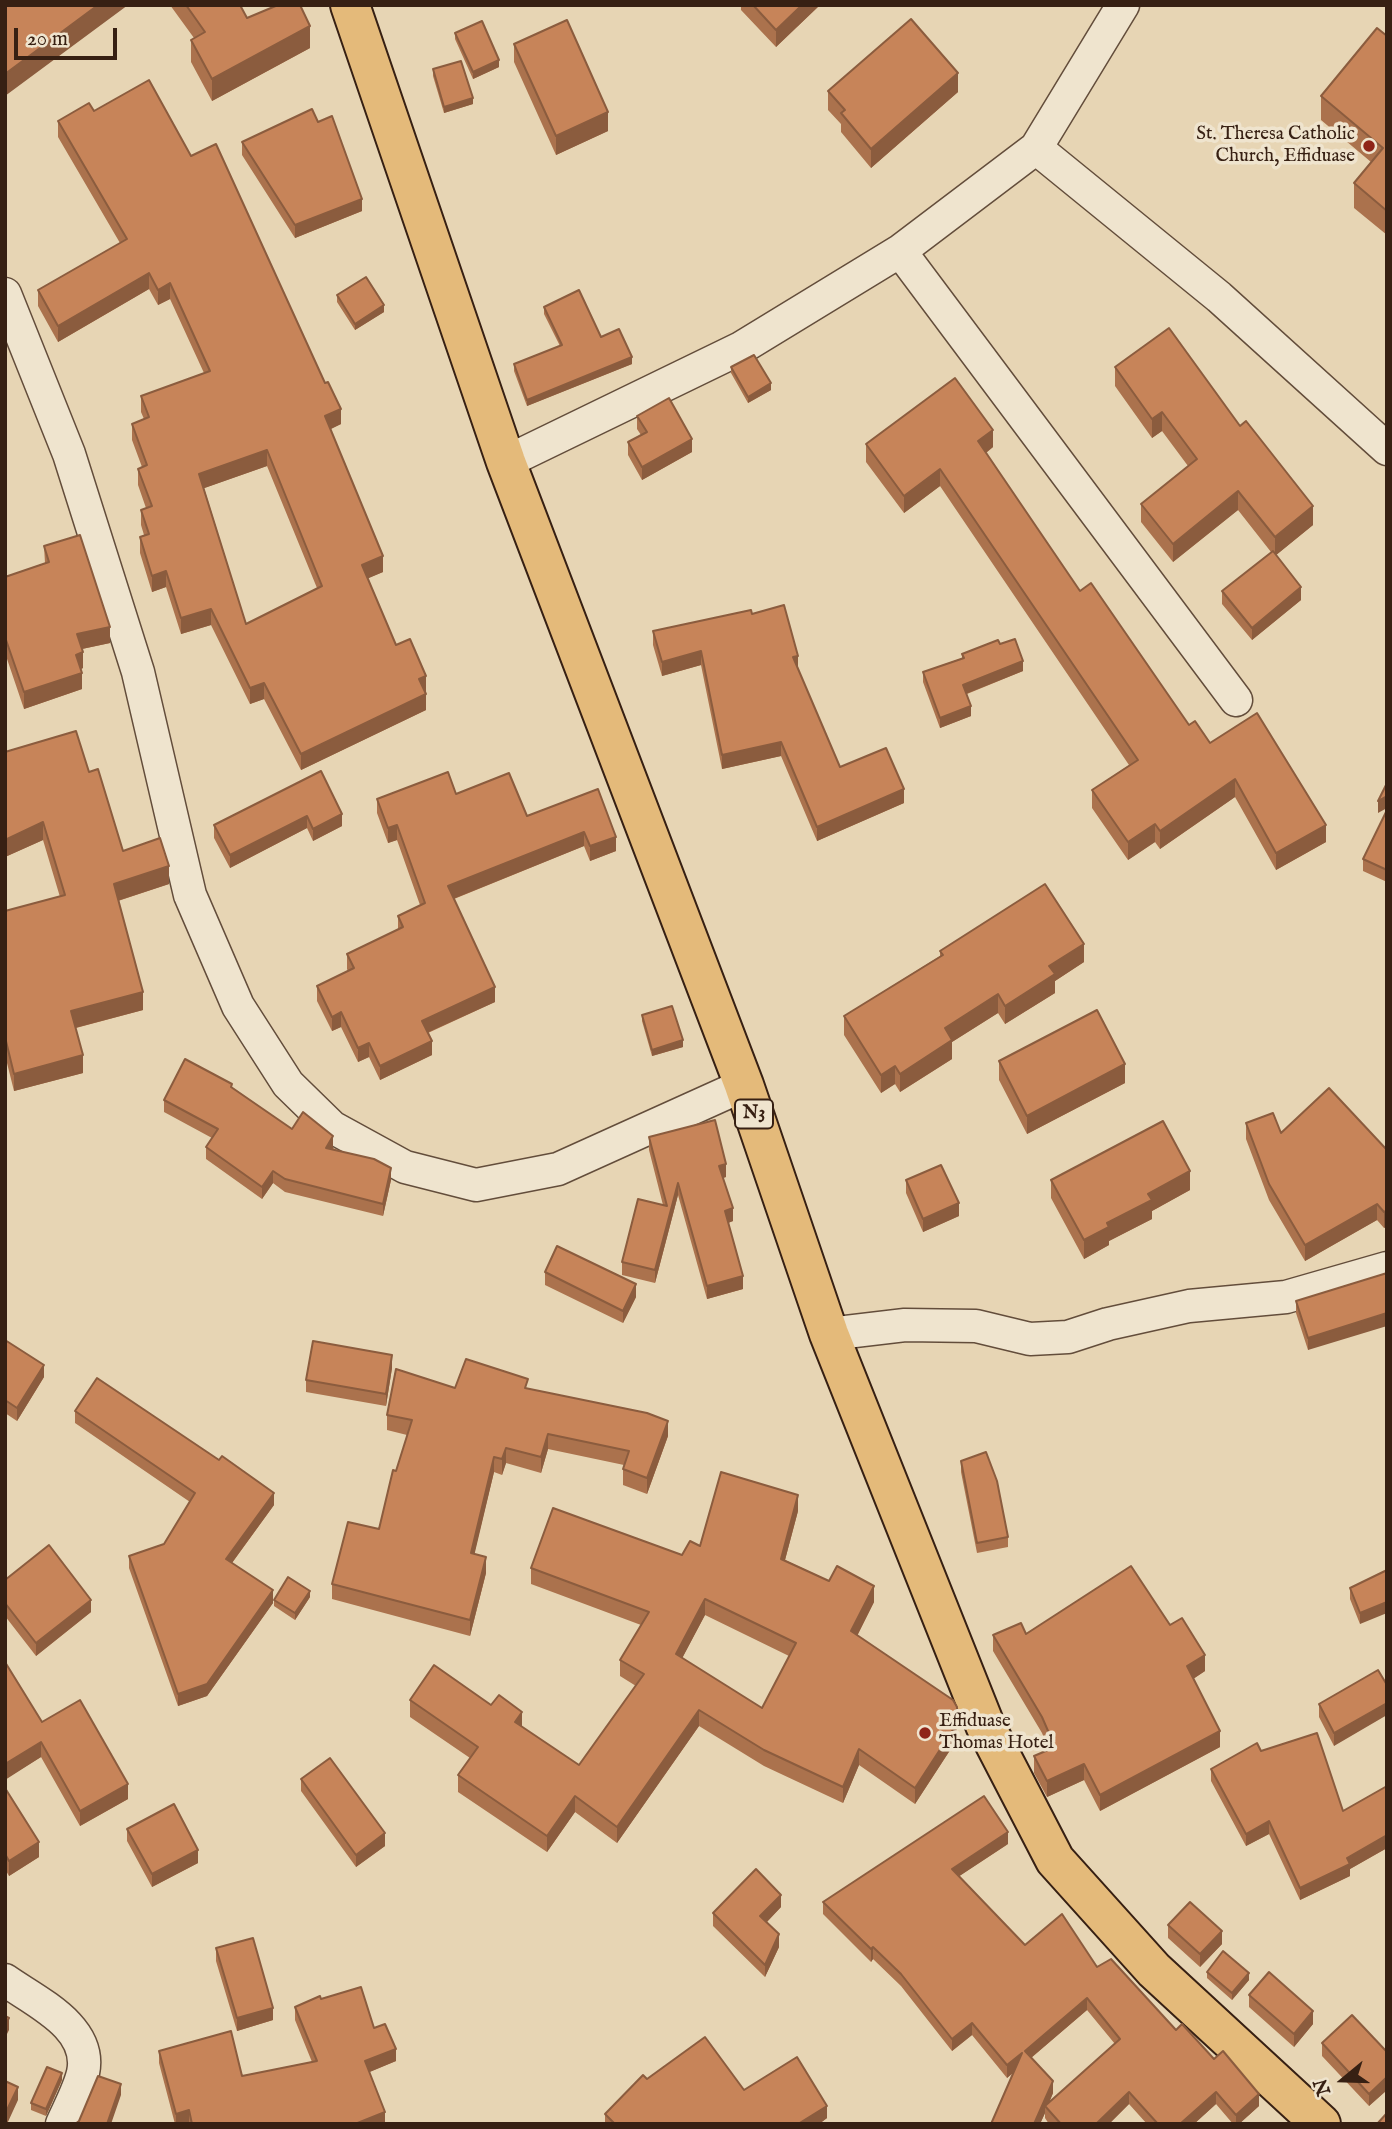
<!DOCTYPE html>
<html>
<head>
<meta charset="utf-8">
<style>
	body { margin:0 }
	#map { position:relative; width:1392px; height:2129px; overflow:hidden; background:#e7d5b4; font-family:"IM FELL English",serif }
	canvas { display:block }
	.frame { position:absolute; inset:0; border:7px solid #372013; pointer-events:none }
	.north { position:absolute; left:1308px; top:2045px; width:70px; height:70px; -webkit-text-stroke:5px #efe4ce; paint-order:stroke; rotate:251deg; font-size:19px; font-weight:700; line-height:28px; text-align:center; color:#372013 }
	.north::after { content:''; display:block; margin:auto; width:24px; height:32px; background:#372013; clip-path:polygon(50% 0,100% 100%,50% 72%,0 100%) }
	.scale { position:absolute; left:14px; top:28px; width:103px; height:32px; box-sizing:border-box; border:4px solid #372013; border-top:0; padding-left:9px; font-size:21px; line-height:24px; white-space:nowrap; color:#372013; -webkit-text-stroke:5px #efe4ce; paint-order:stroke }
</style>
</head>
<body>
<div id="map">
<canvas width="1392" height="2129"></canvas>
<div class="frame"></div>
<div class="north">N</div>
<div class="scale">20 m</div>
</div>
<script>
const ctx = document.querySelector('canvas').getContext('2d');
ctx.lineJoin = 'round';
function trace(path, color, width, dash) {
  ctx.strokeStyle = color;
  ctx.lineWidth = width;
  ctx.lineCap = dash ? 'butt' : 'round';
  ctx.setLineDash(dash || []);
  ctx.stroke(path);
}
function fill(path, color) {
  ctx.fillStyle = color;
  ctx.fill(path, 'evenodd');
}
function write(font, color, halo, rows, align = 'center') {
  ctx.font = font + ' "IM FELL English",serif';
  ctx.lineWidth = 7;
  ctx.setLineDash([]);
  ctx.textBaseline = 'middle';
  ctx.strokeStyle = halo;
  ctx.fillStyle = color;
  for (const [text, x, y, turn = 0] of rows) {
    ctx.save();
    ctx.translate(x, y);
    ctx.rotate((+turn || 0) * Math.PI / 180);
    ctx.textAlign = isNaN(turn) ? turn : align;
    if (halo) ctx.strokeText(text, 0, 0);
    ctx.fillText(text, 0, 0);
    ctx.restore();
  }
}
const street = new Path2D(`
	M1036 148 1219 297 1387 449
	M900 251 1236 700
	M5 294 69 454 138 672 190 895 238 1006 288 1084 332 1127 405 1167 476 1185 558 1169 744 1085
	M506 462 741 348 900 251 1036 148 1123 5
	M829 1334 905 1325 976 1326 1030 1339 1068 1337 1108 1324 1189 1306 1286 1297 1387 1268
	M5 1980C36 2002 93 2027 83 2073 79 2090 69 2108 62 2124`);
const primary = new Path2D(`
	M350 5 506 462 744 1085 829 1334 985 1725 1055 1860 1154 1970 1321 2124`);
trace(street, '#634d3b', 35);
trace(primary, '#372013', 42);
trace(street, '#efe4ce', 32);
trace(primary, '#e4ba7a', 38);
fill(new Path2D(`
	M170 5H240L247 18 310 48 212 101 191 62V40L194 38Z
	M741 5H820L776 47 741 10Z
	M455 33 499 67 473 79 455 39Z
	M1387 36V235L1354 208V183L1371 162 1321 120V96Z
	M514 44 608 131 556 155 514 62Z
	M433 69 473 104 444 113 433 76Z
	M828 91 958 92 871 168 841 132V124L828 110Z
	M94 111 341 424 330 429 383 572 368 578 396 645 426 692H425L426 710 301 770 264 699 250 704 211 625 181 634 166 587 152 592 140 553V537L144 535 141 525V510L146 508 138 485V469L142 467 132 440V424L144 419 141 412V396L204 373 170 299 158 305 149 289 58 342 38 306V290L120 243 58 137V121ZM267 466 317 588 246 624 204 488Z
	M318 122 362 211 295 238 242 155V142Z
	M337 295 384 312 355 330 337 302Z
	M544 307 601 337 632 364 527 406 514 371V364L560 346 544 314Z
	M731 367 771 390 748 403 731 373Z
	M1115 367 1240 426 1313 525 1276 555 1301 600 1252 640 1222 604V591L1271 552 1238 510 1173 562 1141 522V504L1188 466 1162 431 1152 438 1115 386Z
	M637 416 692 452 642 480 628 455V442L641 435 637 429Z
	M866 444 993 447 986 453 1080 591 1189 725 1210 743 1326 842 1276 870 1235 797 1160 849 1155 842 1128 860 1092 808V790L1129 765 940 486 904 513 866 462Z
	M44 546 110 643 82 649 83 668 81 669 82 689 24 709 5 653V577L45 563Z
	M752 614 798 669 840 767 904 803 817 841 781 756 722 769 701 665 662 676 653 645V631Z
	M1000 644 1023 671 967 694 971 716 940 728 923 682V672L962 658V654Z
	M321 771 342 826 313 841 307 828 230 868 214 838V825Z
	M89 772 123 851 169 884 118 901 143 1010 76 1028 83 1073 14 1091 5 1055V911L60 897 43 840 5 857Z
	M598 789 616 851 590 861 584 846 454 899 495 1002 428 1033 432 1055 380 1080 369 1057 358 1062 341 1027 332 1031 317 1001V986L348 971 347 969V954L398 930V916L420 905 397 840 388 843 377 813V799L456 794 527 816Z
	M1387 810V882L1363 871V859Z
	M940 951 1084 962 1055 981V993L1005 1024 998 1013 952 1042V1059L900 1092 895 1084 881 1093 844 1035V1016L940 956Z
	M642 1015 683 1047 652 1056 642 1021Z
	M999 1061 1125 1083 1027 1134 999 1080Z
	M232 1087 292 1129 333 1148 391 1180 383 1216 285 1192 273 1183 262 1199 206 1159V1147L212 1138 164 1112V1100Z
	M1246 1123 1281 1133 1387 1150V1226L1384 1228 1377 1220 1305 1261 1269 1200 1246 1139Z
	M649 1137 726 1177 723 1178 733 1221 728 1223 743 1289 707 1299 678 1195 655 1283 622 1275V1262L663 1205 649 1150Z
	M906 1180 959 1216 923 1232 906 1193Z
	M1051 1180 1190 1190 1152 1211V1219L1109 1241V1245L1084 1259 1051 1198Z
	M545 1272 636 1297 623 1323 545 1285Z
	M1387 1273 1308 1350 1296 1313V1301Z
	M5 1340 44 1377 17 1421 5 1413Z
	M392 1368 386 1406 306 1392V1380Z
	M455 1388H528L668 1436 647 1494 623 1485V1469L624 1465 548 1449 541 1473 506 1463 502 1475 494 1472 474 1554 486 1573 470 1636 332 1599V1584L379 1529 407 1435 387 1430V1415Z
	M75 1411 274 1505 232 1563 273 1603 207 1696 178 1706 129 1568V1556L164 1544 190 1502 75 1423Z
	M961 1461 1008 1537V1547L977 1553 961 1472Z
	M798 1511 785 1560 874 1602 857 1636 957 1723 956 1741 915 1804 859 1765 843 1803 764 1766 699 1726 617 1843 575 1812 547 1852 458 1792V1775L470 1758 410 1717V1700L522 1727 579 1765 636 1686 620 1676V1660L641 1625 531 1584V1568L682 1555 700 1546ZM705 1615 789 1656 762 1708 682 1658Z
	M1387 1570 1360 1624 1350 1599V1588Z
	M5 1580 91 1612 36 1656 5 1616Z
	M310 1597 295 1620 274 1606V1600Z
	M1170 1625 1205 1671 1193 1679 1220 1747 1100 1811 1084 1780 1047 1797 1034 1773V1756L1049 1750 1042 1733 993 1651V1635L1026 1634Z
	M1378 1670 1334 1746 1319 1717V1704Z
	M42 1722 128 1799 80 1826 41 1757 5 1779Z
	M1261 1751 1343 1811 1387 1786V1848L1350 1869V1876L1300 1900 1269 1834 1246 1846 1211 1781V1769Z
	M301 1779 385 1846 356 1867 301 1791Z
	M5 1788 39 1857 9 1876 5 1869Z
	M127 1829 198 1863 152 1887 127 1841Z
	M1008 1844 959 1876 1025 1945 1097 1967 1176 2030 1214 2059 1259 2106 1239 2124H1233L1216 2104 1194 2124H1147L1129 2104 1109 2124H1049L1045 2118V2113L1040 2124H991L1013 2073 1007 2078 972 2035 952 2051 901 1986 873 1959 871 1962 823 1914V1902ZM1087 2010 1115 2044 1049 2102 1053 2093 1031 2058Z
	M781 1907 767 1922 779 1947 765 1977 713 1926V1913Z
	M1168 1925 1222 1944 1200 1967 1168 1938Z
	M216 1948 273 2020 237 2031 216 1961Z
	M1207 1972 1249 1980 1232 2000 1207 1978Z
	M1249 1995 1313 2024 1294 2047 1249 2007Z
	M321 1999 374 2028 396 2061 369 2072 385 2124H175L159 2063V2051L242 2076 312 2062 295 2020V2007Z
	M1322 2043 1387 2052V2090L1369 2106 1322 2056Z
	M647 2079 744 2090 827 2118 819 2124H605V2114Z
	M62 2080 46 2116 31 2110V2103Z`), '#ab724d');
fill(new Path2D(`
	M98 5H128L5 96V74Z
	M802 5H820L776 47V30Z
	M310 26V48L212 101V79Z
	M499 60V67L473 79V72Z
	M958 73V92L871 168V149Z
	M473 98V104L444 113V107Z
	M608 112V131L556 155V136Z
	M362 199V211L295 238V225Z
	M149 273V289L58 342V326Z
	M170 283V299L158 305V290Z
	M384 305V312L355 330V324Z
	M632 357V364L527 406V400Z
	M771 383V390L748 403V397Z
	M341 409V424L325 432V416Z
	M1162 412V431L1152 438V419Z
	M993 430V447L978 459V441Z
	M692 439V452L642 480V467Z
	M267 450V466L199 490V474Z
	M940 469V486L904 513V496Z
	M7 486V503L5 504V487Z
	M1238 491V510L1173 562V544Z
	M1313 506V525L1275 556V537Z
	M383 556V572L362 581V565Z
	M166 571V587L152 592V576Z
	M1301 587V600L1252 640V628Z
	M211 609V625L181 634V618Z
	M110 627V643L77 650V634Z
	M701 651V665L662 676V662Z
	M83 652V668L76 671V655Z
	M798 656V670L793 657Z
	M1023 661V671L963 695V685Z
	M82 673V689L24 709V692Z
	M426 676V692L419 695V679Z
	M264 683V699L250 704V688Z
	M426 694V710L301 770V754Z
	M971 706V716L940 728V718Z
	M781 742V756L722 769V755Z
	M1235 779V797L1160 849V831Z
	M904 789V803L817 841V827Z
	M1387 796V808L1378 813V801Z
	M342 814V826L313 841V829Z
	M307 816V828L230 868V855Z
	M43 822V840L5 857V840Z
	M1155 824V842L1128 860V842Z
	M397 825V840L388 843V828Z
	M1326 825V842L1276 870V853Z
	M584 832V846L448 901V886Z
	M616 837V851L590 861V846Z
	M169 866V884L114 902V884Z
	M1084 944V962L1055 981V993L1005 1024V1006L1049 966Z
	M495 987V1002L422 1035V1021Z
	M143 992V1010L71 1029V1011Z
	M998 994V1013L952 1042V1059L900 1092V1074L945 1028Z
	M341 1012V1027L332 1031V1017Z
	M683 1040V1047L652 1056V1050Z
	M432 1041V1055L380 1080V1066Z
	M369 1043V1057L358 1062V1048Z
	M83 1055V1073L14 1091V1074Z
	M1125 1064V1083L1027 1134V1116Z
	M895 1066V1084L881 1093V1075Z
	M333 1136V1148L326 1160V1148Z
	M726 1164V1177L719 1179V1166Z
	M391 1168V1180L383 1216V1204Z
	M273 1171V1183L262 1199V1187Z
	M1190 1171V1190L1152 1211V1219L1109 1241V1245L1084 1259V1240L1148 1194Z
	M678 1183V1195L655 1283V1270Z
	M959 1203V1216L923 1232V1219Z
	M1377 1204V1220L1305 1261V1245Z
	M733 1208V1221L725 1224V1211Z
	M1387 1210V1226L1384 1228V1212Z
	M743 1276V1289L707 1299V1286Z
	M636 1284V1297L623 1323V1311Z
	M1387 1313V1326L1308 1350V1338Z
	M392 1355V1368L386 1406V1394Z
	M44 1365V1377L17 1421V1408Z
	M668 1421V1436L647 1494V1478Z
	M548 1434V1449L541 1473V1457Z
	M506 1448V1463L502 1475V1459Z
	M494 1457V1472L471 1569V1553Z
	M274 1493V1505L226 1571V1559Z
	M798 1495V1511L781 1575V1559Z
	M486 1557V1573L470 1636V1620Z
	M874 1586V1602L851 1648V1631Z
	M273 1590V1603L207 1696 178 1706V1694Z
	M310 1591V1597L295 1620V1613Z
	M705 1599V1615L676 1670V1654Z
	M91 1600V1612L36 1656V1643Z
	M1387 1602V1613L1360 1624V1613Z
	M1205 1655V1671L1187 1683V1666Z
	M1387 1703V1715L1334 1746V1733Z
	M957 1707 956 1741 915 1804V1788Z
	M699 1710V1726L617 1843V1827Z
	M522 1712V1728L515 1722Z
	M1220 1731V1747L1100 1811V1795Z
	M41 1742V1757L5 1780V1764Z
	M859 1749V1765L843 1803V1787Z
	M1084 1764V1780L1047 1797V1781Z
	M128 1784V1799L80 1826V1811Z
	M575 1796V1812L547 1852V1836Z
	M1269 1821V1834L1246 1846V1834Z
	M1008 1832V1844L952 1881V1869Z
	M385 1833V1846L356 1867V1855Z
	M1387 1835V1848L1350 1869V1876L1300 1900V1888L1347 1858Z
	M39 1842V1857L9 1876V1861Z
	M198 1850V1863L152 1887V1874Z
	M781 1895V1907L760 1929V1916Z
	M1222 1931V1944L1200 1967V1954Z
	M779 1934V1947L765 1977V1965Z
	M873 1947V1959L871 1962V1949Z
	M1249 1973V1980L1232 2000V1993Z
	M1087 1998V2010L1025 2063V2051Z
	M273 2008V2020L237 2031V2018Z
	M1313 2011V2024L1294 2047V2034Z
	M9 2018V2030L5 2038V2025Z
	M972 2023V2035L952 2051V2039Z
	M396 2049V2061L365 2074V2061Z
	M1022 2053V2065L1007 2078V2065Z
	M62 2073V2080L46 2116V2109Z
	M1387 2077V2090L1369 2106V2094Z
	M1053 2081V2093L1047 2108 1045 2106V2113L1040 2124H1034Z
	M121 2084V2095L111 2124H107Z
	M18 2087V2100L7 2124H5V2114Z
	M1129 2092V2104L1109 2124H1096Z
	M1216 2092V2104L1194 2124H1180Z
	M1259 2094V2106L1239 2124H1236V2115Z
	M827 2106V2118L819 2124H798Z
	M189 2110V2123L176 2124V2114Z
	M385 2112V2124H355Z`), '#8b5c3e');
const building = new Path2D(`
	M5 5H98L5 74Z
	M186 5H240L247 18 278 5H300L310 26 212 79 191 40 205 32Z
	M753 5H802L776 30Z
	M911 19 958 73 871 149 841 113 845 110 828 91Z
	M567 20 608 112 556 136 514 44Z
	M482 21 499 60 473 72 455 33Z
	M1377 28 1387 36V211L1354 183 1383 148 1321 96Z
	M461 61 473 98 444 107 433 69Z
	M149 80 191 156 216 144 325 383 328 382 341 409 325 416 383 556 362 565 396 645 410 639 426 676 419 679 426 694 301 754 264 683 250 688 211 609 181 618 166 571 152 576 140 537 149 534 141 510 152 506 138 469 147 465 132 424 149 417 141 396 210 371 170 283 158 290 149 273 58 326 38 290 127 239 58 121 89 103 94 111ZM267 450 322 586 246 624 199 474Z
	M312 109 318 122 332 116 362 199 295 225 242 142Z
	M366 277 384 305 355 324 337 295Z
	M579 290 601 337 619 329 632 357 527 400 514 364 562 345 544 307Z
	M1169 328 1240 426 1246 421 1313 506 1275 537 1238 491 1173 544 1141 504 1197 459 1162 412 1152 419 1115 367Z
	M754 355 771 383 748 397 731 367Z
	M955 378 993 430 978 441 1080 591 1091 583 1189 725 1195 721 1210 743 1257 713 1326 825 1276 853 1235 779 1160 831 1155 824 1128 842 1092 790 1138 760 940 469 904 496 866 444Z
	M669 398 692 439 642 467 628 442 647 432 637 416Z
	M80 535 110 627 77 634 83 652 76 655 82 673 24 692 5 637V577L49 562 44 546Z
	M1273 551 1301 587 1252 628 1222 591Z
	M784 605 798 656 793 657 840 767 886 748 904 789 817 827 781 742 722 755 701 651 662 662 653 631 751 610 752 614Z
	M1015 639 1023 661 963 685 971 706 940 718 923 672 964 658 962 654 998 640 1000 644Z
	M76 731 89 772 98 769 123 851 160 838 169 866 114 884 143 992 71 1011 83 1055 14 1074 5 1037V911L65 895 43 822 5 840V752Z
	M321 771 342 814 313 829 307 816 230 855 214 825Z
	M448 772 456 794 509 773 527 816 598 789 616 837 590 846 584 832 448 886 495 987 422 1021 432 1041 380 1066 369 1043 358 1048 341 1012 332 1017 317 986 354 968 347 954 403 927 398 916 425 903 397 825 388 828 377 799Z
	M1387 783V796L1378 801Z
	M1387 810V870L1363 859Z
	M1045 884 1084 944 1049 966 1055 974 1005 1006 998 994 945 1028 952 1040 900 1074 895 1066 881 1075 844 1016 943 955 940 951Z
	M672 1006 683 1040 652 1050 642 1015Z
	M1097 1010 1125 1064 1027 1116 999 1061Z
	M185 1059 232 1084 231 1087 292 1129 303 1112 333 1136 326 1148 374 1159 391 1168 383 1204 285 1179 273 1171 262 1187 206 1147 218 1129 164 1100Z
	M1329 1088 1387 1150V1210L1384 1212 1377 1204 1305 1245 1269 1184 1246 1123 1273 1113 1281 1133Z
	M715 1120 726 1164 719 1166 733 1208 725 1211 743 1276 707 1286 678 1183 655 1270 622 1262 638 1199 667 1206 649 1137Z
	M1163 1121 1190 1171 1148 1194 1152 1200 1107 1223 1109 1227 1084 1240 1051 1180Z
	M941 1165 959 1203 923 1219 906 1180Z
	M557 1246 636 1284 623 1311 545 1272Z
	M1387 1273V1313L1308 1338 1296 1301Z
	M5 1340 44 1365 17 1408 5 1400Z
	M313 1341 392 1355 386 1394 306 1380Z
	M466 1359 528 1379 525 1388 647 1413 668 1421 647 1478 623 1469 629 1451 548 1434 541 1457 506 1448 502 1459 494 1457 471 1553 486 1557 470 1620 332 1584 348 1522 379 1529 393 1470 396 1471 412 1420 387 1415 396 1369 455 1388Z
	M97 1378 219 1460 222 1456 274 1493 226 1559 273 1590 207 1684 178 1694 129 1556 164 1544 195 1493 75 1411Z
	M986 1452 997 1481 1008 1537 977 1543 961 1461Z
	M721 1472 798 1495 781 1559 829 1581 837 1566 874 1586 851 1631 953 1700 957 1707 956 1725 915 1788 859 1749 843 1787 764 1750 699 1710 617 1827 575 1796 547 1836 458 1775 478 1747 410 1700 434 1665 491 1705 499 1695 522 1712 515 1722 579 1765 644 1674 620 1660 649 1612 531 1568 553 1508 682 1555 690 1541 700 1546ZM705 1599 796 1643 762 1708 676 1654Z
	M49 1545 91 1600 36 1643 5 1603V1580Z
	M1131 1566 1170 1625 1182 1618 1205 1655 1187 1666 1220 1731 1100 1795 1084 1764 1047 1781 1034 1756 1055 1747 1042 1717 993 1635 1021 1623 1026 1634Z
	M1387 1570V1602L1360 1613 1350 1588Z
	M288 1577 310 1591 295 1613 274 1600Z
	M5 1662 42 1722 80 1700 128 1784 80 1811 41 1742 5 1764Z
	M1378 1670 1387 1685V1703L1334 1733 1319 1704Z
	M1317 1733 1343 1811 1387 1786V1835L1347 1858 1350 1864 1300 1888 1269 1821 1246 1834 1211 1769 1257 1743 1261 1751Z
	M330 1758 385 1833 356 1855 301 1779Z
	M5 1788 39 1842 9 1861 5 1854Z
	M984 1796 1008 1832 952 1869 1025 1945 1062 1914 1097 1967 1111 1959 1176 2030 1182 2024 1214 2059 1223 2051 1259 2094 1236 2115 1216 2092 1180 2124H1158L1129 2092 1096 2124H1061L1045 2106 1120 2039 1087 1998 1025 2051 1053 2081 1034 2124H991L1022 2053 1007 2065 972 2023 952 2039 901 1974 873 1947 871 1949 823 1902Z
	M174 1804 198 1850 152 1874 127 1829Z
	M756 1869 781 1895 760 1916 779 1934 765 1965 713 1913Z
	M1190 1902 1222 1931 1200 1954 1168 1925Z
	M253 1938 273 2008 237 2018 216 1948Z
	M1223 1951 1249 1973 1232 1993 1207 1972Z
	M1269 1972 1313 2011 1294 2034 1249 1995Z
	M361 1987 374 2028 385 2024 396 2049 365 2061 385 2112 355 2124H192L189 2110 176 2114 159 2051 231 2031 242 2076 317 2061 295 2007 320 1996 321 1999Z
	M1352 2015 1387 2052V2077L1369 2094 1322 2043Z
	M5 2016 9 2018 5 2025Z
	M705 2037 744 2090 797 2057 827 2106 798 2124H615L605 2114 643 2075 647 2079Z
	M47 2067 62 2073 46 2109 31 2103Z
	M98 2076 121 2084 107 2124H75L79 2121Z
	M5 2081 18 2087 5 2114Z
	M1387 2113V2124H1377Z`);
fill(building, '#c78459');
trace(building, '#8b5c3e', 2);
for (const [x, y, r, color] of [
	[1369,146,7,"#8f2418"],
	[925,1733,7,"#8f2418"]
]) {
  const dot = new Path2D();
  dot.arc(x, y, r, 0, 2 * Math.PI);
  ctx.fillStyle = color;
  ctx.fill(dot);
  trace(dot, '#efe4ce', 2.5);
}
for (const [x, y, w] of [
	[754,1114,38]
]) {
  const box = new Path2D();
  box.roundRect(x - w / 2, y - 14.5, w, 29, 5);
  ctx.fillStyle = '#efe4ce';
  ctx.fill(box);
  trace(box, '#372013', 2);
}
write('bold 18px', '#372013', null, [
	["N3",754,1114]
]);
write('19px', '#372013', '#efe4ce', [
	["St. Theresa Catholic",1355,135],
	["Church, Effiduase",1355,157],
	["Effiduase",939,1722,"left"],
	["Thomas Hotel",939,1744,"left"]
], 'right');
</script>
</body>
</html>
